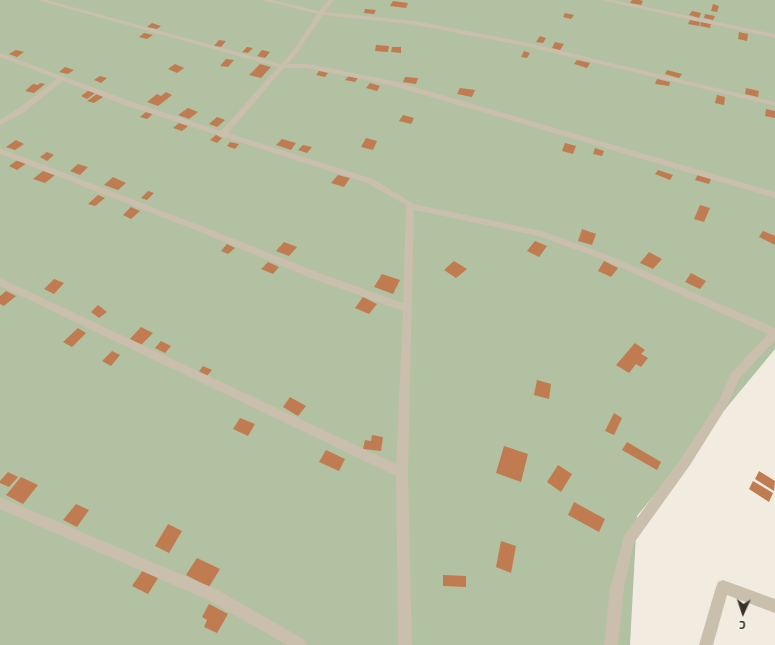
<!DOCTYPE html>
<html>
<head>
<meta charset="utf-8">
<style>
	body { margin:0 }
	#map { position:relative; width:775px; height:645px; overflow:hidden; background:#f2ece0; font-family:"Exo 2",sans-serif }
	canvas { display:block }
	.north { position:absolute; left:723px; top:593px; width:40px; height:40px; -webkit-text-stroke:3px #faf5ed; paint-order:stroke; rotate:183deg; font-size:11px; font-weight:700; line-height:16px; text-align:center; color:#39312b }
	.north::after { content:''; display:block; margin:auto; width:14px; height:18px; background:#39312b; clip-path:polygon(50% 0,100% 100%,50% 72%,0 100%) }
</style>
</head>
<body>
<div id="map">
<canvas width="775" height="645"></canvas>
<div class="north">С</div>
</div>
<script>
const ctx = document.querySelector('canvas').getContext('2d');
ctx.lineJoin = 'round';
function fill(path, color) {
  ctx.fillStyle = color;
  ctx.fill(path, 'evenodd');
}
fill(new Path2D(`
	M0 0H775V349L637 516 630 645H0Z`), '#b2c1a1');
fill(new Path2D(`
	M632 0H640L643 1 641 5 630 3Z
	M393 1 408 3 406 8 390 6Z
	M713 4 719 6 717 12 711 11Z
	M365 9 376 10 374 14 364 13Z
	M692 11 701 13 699 18 689 15Z
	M565 13 574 15 571 19 563 17Z
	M705 14 715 16 713 20 704 18Z
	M690 20 700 22 699 26 688 24Z
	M701 22 711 24 710 28 700 26Z
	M152 23 161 26 157 29 147 27Z
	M739 32 748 34 747 41 738 39Z
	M144 33 153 35 147 39 139 37Z
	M540 36 546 38 543 43 536 42Z
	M219 40 226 41 221 47 214 46Z
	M555 42 564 44 560 50 552 48Z
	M376 45 389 46 388 52 375 51Z
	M247 47 253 48 248 53 242 52Z
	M392 47H401V53L391 52Z
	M16 50 24 52 17 57 9 54Z
	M262 50 270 52 265 58 257 56Z
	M524 51 530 53 527 58 521 57Z
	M226 59 234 60 228 67 220 66Z
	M577 60 590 63 587 68 574 64Z
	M175 64 184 68 177 73 168 69Z
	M260 64 271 67 261 78 249 75Z
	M65 67 74 70 68 74 59 72Z
	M667 70 682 74 679 78 665 74Z
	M319 71 328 73 325 77 316 75Z
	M100 76 107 78 101 83 94 80Z
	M349 76 358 78 355 82 345 80Z
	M405 77 418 78 416 84 403 82Z
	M657 79 670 82 669 86 655 84Z
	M40 83 45 84 34 93 25 91 33 84 38 85Z
	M370 83 380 86 377 91 366 88Z
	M460 88 475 90 472 97 457 94Z
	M746 88 759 91 758 97 745 94Z
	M89 90 95 93 87 99 81 96Z
	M166 92 172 95 158 106 147 102 157 94 161 96Z
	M97 94 103 97 94 103 87 101Z
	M717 95 725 97 724 105 715 103Z
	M188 108 198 112 189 119 178 115Z
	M766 109 775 111V118L765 116Z
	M147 111 154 113 147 119 140 117Z
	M403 115 414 118 411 124 399 121Z
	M217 117 225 120 217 127 209 124Z
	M179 123 188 126 182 131 173 128Z
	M216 135 222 138 217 143 210 140Z
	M366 138 377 141 373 150 361 147Z
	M282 139 296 143 291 150 276 145Z
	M16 140 24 144 15 150 6 147Z
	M230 142 239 144 235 149 227 146Z
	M565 143 576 146 573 154 562 151Z
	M303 145 312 147 307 153 298 150Z
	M595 148 604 151 602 156 593 154Z
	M47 152 54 155 47 161 40 157Z
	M19 159 27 163 17 170 9 166Z
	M78 164 88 167 80 175 70 171Z
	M658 170 673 175 670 180 655 174Z
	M43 171 55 175 45 183 33 179Z
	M698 174 711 179 709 184 695 180Z
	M338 175 350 178 344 187 331 183Z
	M113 177 126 183 118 190 104 185Z
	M148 191 154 193 147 200 141 198Z
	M98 195 105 198 95 206 88 204Z
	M700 205 710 208 704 222 694 219Z
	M131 207 140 211 131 219 123 215Z
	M582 229 596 234 592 245 578 241Z
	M763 231 775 236V245L759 237Z
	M535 241 547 246 539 257 527 251Z
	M284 242 297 247 289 256 276 251Z
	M227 244 235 248 228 254 221 251Z
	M649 252 662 259 653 269 640 263Z
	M454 261 467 269 456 278 444 270Z
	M604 261 618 268 611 277 598 271Z
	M268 262 279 267 273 274 261 269Z
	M691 273 706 281 700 289 685 282Z
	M382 274 400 280 393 294 374 287Z
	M54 279 64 283 54 294 44 289Z
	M6 291 16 296 4 306 0 304V296Z
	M363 297 377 304 369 314 355 308Z
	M98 305 107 312 99 318 91 312Z
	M141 327 153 333 140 346 129 340Z
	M78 328 86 333 72 347 63 342Z
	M161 341 171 346 165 353 155 348Z
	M635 343 645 350 641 354 648 358 641 367 636 364 629 373 616 365Z
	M112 351 120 355 111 366 102 361Z
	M203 366 212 370 206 377 198 373Z
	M537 380 551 384 549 399 534 395Z
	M290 397 306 406 298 416 283 407Z
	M614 413 622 418 614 435 605 431Z
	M240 418 255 424 248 436 233 429Z
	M372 435 383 437 381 451 363 449 365 440 371 441Z
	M627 442 661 462 657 470 622 450Z
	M504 446 528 454 521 482 496 473Z
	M326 450 345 459 339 471 319 462Z
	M558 465 572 474 561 492 547 482Z
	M759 471 775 481 774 491 755 479Z
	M8 472 18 477 9 487 0 483V481Z
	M21 477 38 485 23 504 6 495Z
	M753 481 773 493 769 502 749 489Z
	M574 502 605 519 599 532 568 515Z
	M76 504 89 510 77 527 63 520Z
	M168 524 182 531 169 553 155 546Z
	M501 541 516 546 511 573 496 567Z
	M197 558 220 569 209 587 186 575Z
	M143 570 158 578 148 594 132 586Z
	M443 575 466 576V587L443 586Z
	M209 604 228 614 217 633 204 627 207 620 202 617Z`), '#c07b51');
fill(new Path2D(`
	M37 0H47L281 64 295 48 317 14 262 0H273L319 11 328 0H334L325 12 416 21 524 42 775 102V106L524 46 416 25 323 15 299 50 288 64H308L394 81 775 192V198L390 85 308 68H284L228 133 373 179 414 204 542 231 610 256 775 328V340L739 379 727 406 690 465 634 543 624 588 618 645H604L610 588 624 536 682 457 719 400 731 373 768 334 604 260 538 236 414 210 408 473 412 645H398L396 476 0 286V278L396 464 403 311 308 277 203 233 0 154V148L209 229 314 271 403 303 406 205 367 183 127 106 63 81 23 113 0 125V120L17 109 57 79 0 57V53L133 102 221 131 278 67Z
	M601 0H613L775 34V38Z
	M0 497 218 590 305 640 307 645H287L208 600 0 509Z
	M723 580 775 599V613L727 595 713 645H699L716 587 718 582Z`), '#cabeac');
</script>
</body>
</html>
